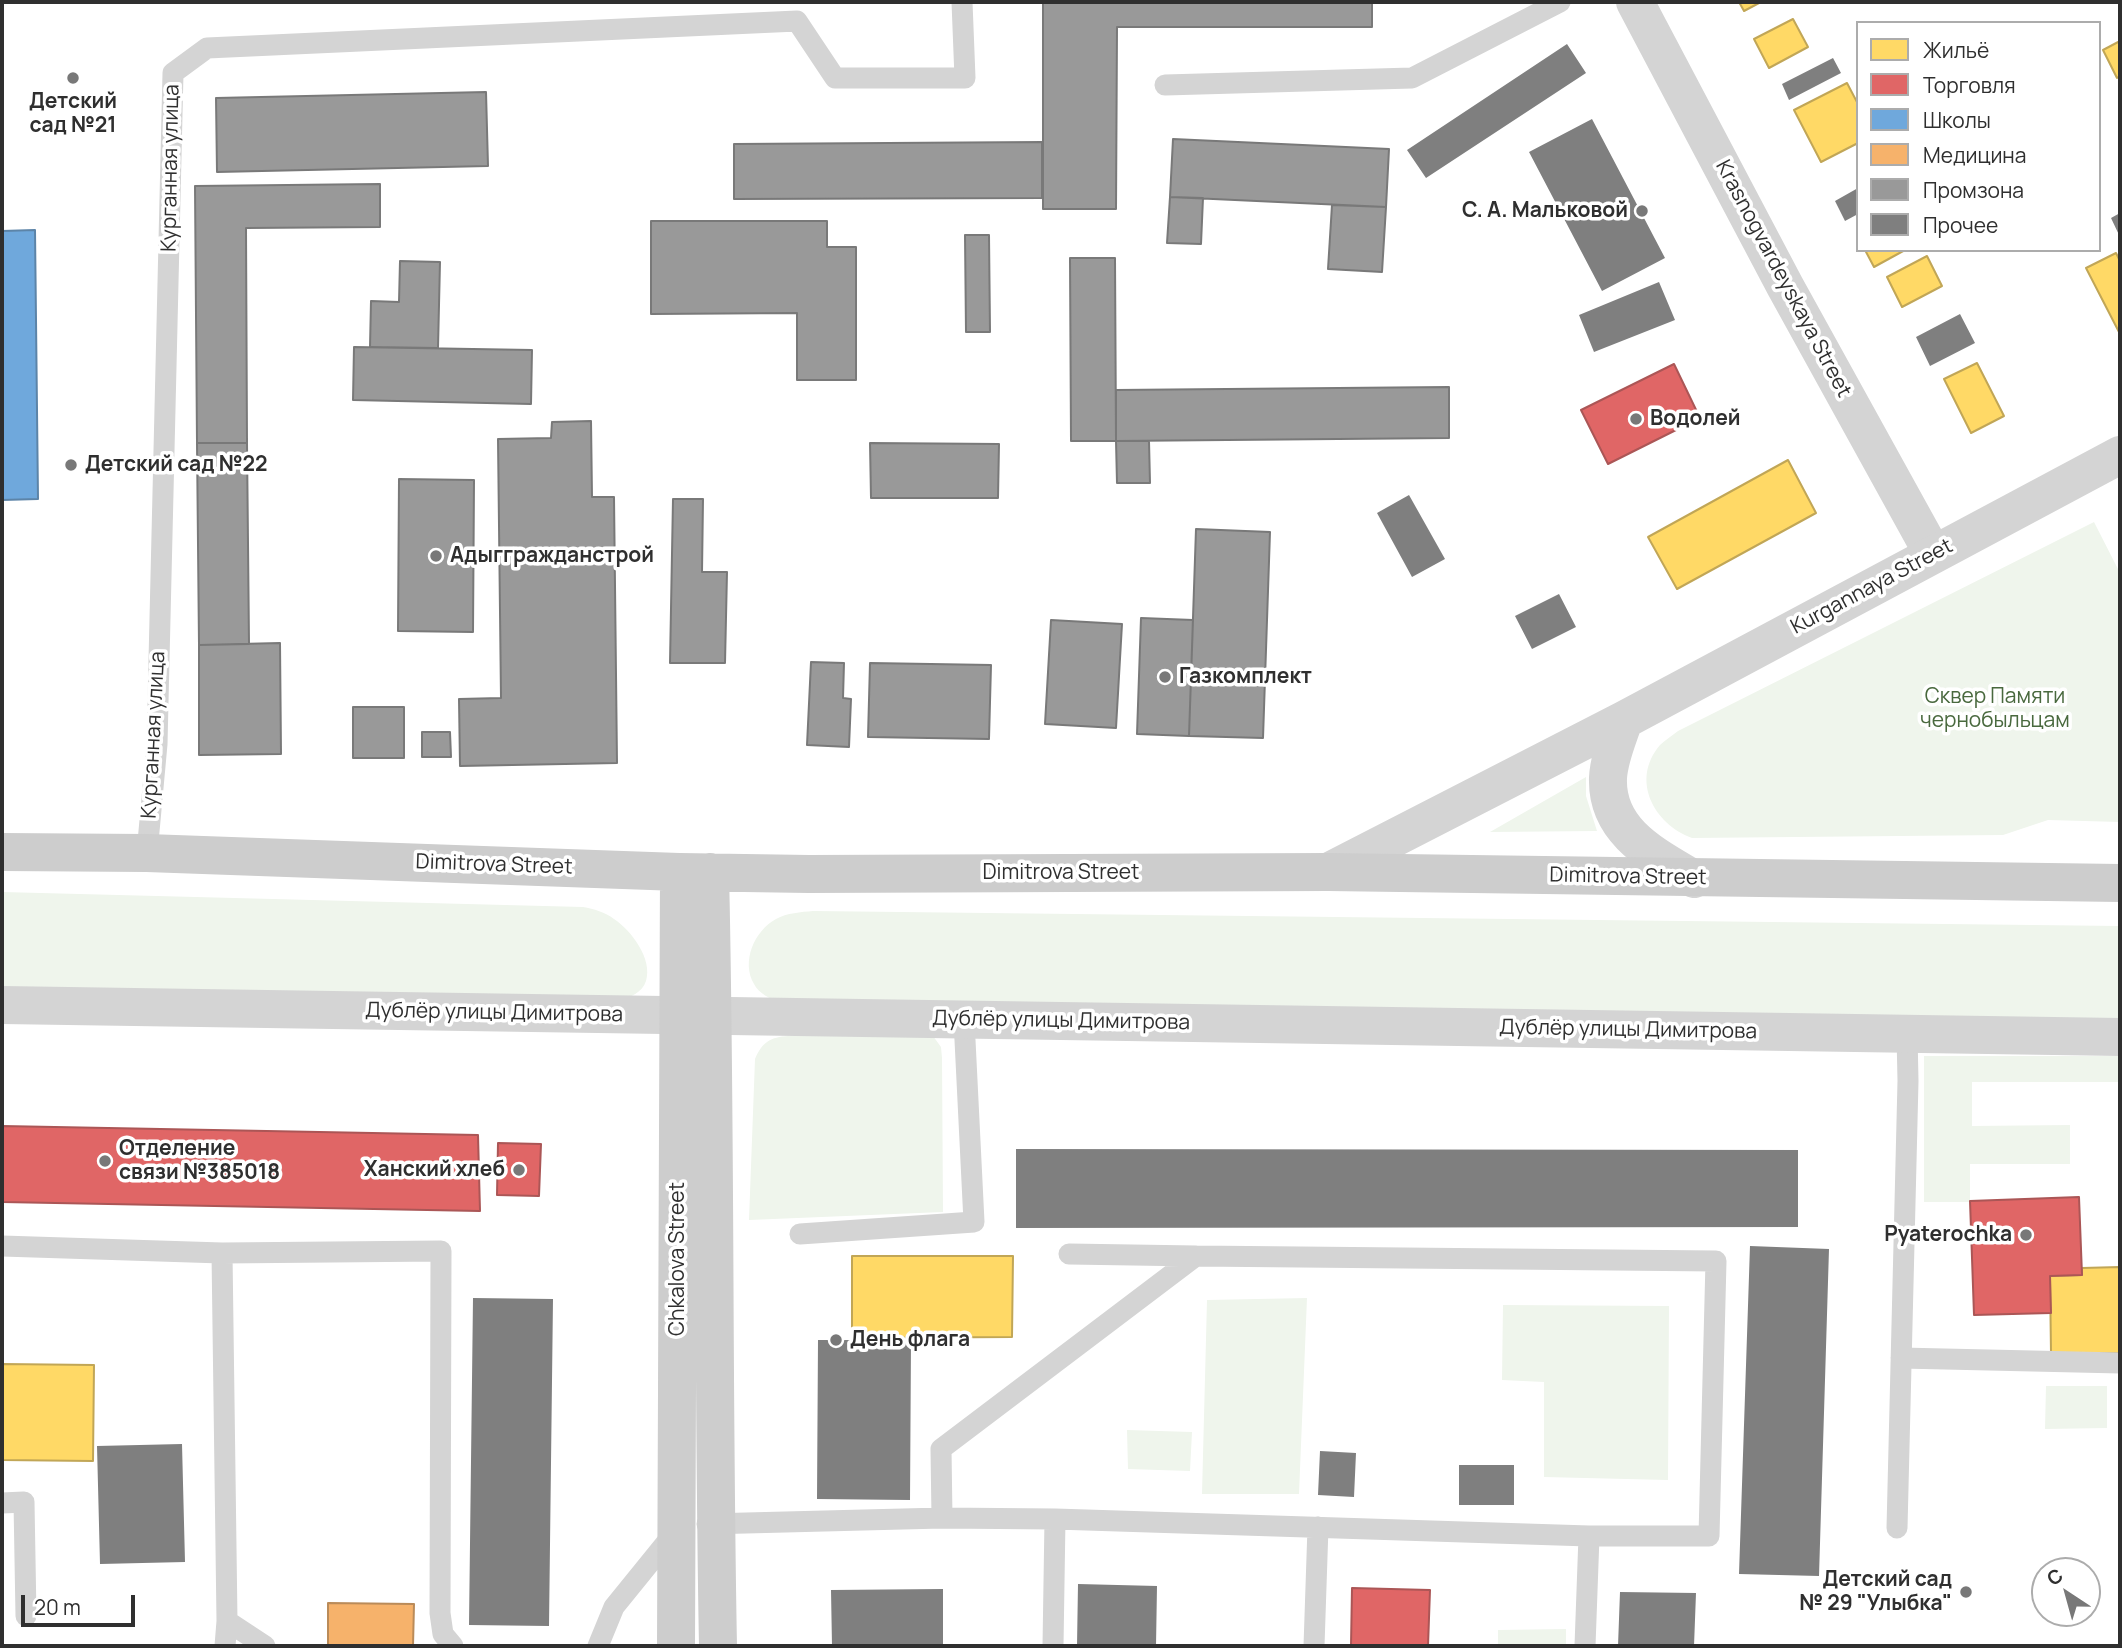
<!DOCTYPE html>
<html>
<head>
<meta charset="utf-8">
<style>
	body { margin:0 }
	#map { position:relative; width:2122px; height:1648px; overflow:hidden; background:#fff; font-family:Manrope,sans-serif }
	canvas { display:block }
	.frame { position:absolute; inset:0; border:4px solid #2f2f2f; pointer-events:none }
	.legend { position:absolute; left:1856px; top:21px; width:245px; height:231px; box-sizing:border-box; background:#fff; border:2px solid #acacac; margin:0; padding:9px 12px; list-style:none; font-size:21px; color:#2f2f2f }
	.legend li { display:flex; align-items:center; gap:14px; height:35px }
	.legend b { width:35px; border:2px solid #acacac }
	.north { position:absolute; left:2031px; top:1557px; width:70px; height:70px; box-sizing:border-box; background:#fff; border:2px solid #acacac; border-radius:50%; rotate:324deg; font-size:19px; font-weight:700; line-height:28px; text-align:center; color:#2f2f2f }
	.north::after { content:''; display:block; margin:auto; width:24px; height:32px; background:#787878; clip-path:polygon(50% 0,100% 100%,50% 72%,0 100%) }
	.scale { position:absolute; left:21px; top:1595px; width:114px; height:32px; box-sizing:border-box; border:4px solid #2f2f2f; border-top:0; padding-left:9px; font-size:21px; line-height:24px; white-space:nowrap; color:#2f2f2f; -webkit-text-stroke:5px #fff; paint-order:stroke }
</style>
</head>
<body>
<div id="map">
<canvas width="2122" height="1648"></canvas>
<div class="frame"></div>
<ul class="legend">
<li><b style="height:19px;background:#ffd966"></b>Жильё</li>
<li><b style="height:19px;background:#e06666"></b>Торговля</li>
<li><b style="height:19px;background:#6fa8dc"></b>Школы</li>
<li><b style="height:19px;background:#f6b26b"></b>Медицина</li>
<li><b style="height:19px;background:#999"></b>Промзона</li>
<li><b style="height:19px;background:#7f7f7f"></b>Прочее</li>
</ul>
<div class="north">С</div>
<div class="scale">20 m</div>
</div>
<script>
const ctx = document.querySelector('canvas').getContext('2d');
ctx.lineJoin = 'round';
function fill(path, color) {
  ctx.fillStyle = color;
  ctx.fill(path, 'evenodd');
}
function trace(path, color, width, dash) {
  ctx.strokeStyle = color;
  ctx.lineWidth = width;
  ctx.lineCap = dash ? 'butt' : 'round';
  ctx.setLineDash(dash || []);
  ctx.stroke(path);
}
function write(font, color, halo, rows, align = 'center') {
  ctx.font = font + ' Manrope,sans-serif';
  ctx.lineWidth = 7;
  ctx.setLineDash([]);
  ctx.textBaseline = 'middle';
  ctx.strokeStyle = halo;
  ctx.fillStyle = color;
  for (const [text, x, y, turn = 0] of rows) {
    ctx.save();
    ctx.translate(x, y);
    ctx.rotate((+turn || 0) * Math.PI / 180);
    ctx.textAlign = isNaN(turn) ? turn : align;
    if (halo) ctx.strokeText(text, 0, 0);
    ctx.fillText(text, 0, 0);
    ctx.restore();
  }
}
fill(new Path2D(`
	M2094 522 2120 573V822L2048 820 2003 835 1692 838C1654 824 1630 780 1660 745 1665 740 1672 736 1678 731Z
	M1586 777V796L1597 831 1490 832Z
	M2 892 583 907C594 909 605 912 614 919 631 930 653 959 646 981 642 993 630 997 620 1001L2 989Z
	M813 911 2120 926V1021L780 1003C770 998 759 994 754 984 741 962 754 931 776 919 787 913 801 912 813 911Z
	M788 1036H933L941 1047 942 1058 943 1212 749 1220 755 1059C762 1042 771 1037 788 1036Z
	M1924 1056H2120V1082H1972V1126L2070 1125V1164H1970V1202H1924Z
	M1307 1298 1299 1494H1202L1207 1300Z
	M1503 1305 1669 1306 1668 1480 1544 1477V1382L1502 1380Z
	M2046 1386H2107V1428L2045 1429Z
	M1127 1430 1192 1432 1190 1471 1128 1469Z
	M1566 1629V1646H1498V1630Z`), '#eff5ec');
const homes = new Path2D(`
	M1739 2H1761L1744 11Z
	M1793 19 1808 47 1769 68 1754 39Z
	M2120 41V76L2117 78 2103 50Z
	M1847 83 1858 104V143L1821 162 1794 110Z
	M1865 250H1905L1874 267Z
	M2116 253 2120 261V334L2086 268Z
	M1927 256 1942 286 1902 307 1887 277Z
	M1977 363 2004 416 1971 433 1944 379Z
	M1788 460 1816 513 1677 589 1648 537Z
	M852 1256H1013L1012 1337 852 1338Z
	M2120 1267V1353L2051 1354 2050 1276 2082 1275V1268Z
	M2 1364 94 1365 93 1461 2 1460Z`);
fill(homes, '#ffd966');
trace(homes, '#c1a656', 2);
const shops = new Path2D(`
	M1674 364 1700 418 1608 464 1581 410Z
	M2 1126 478 1135 480 1211 2 1202Z
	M498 1143 541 1144 539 1196 497 1195Z
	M2079 1197 2082 1275 2050 1276 2051 1313 1974 1315 1970 1201Z
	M1352 1588 1430 1590 1428 1646H1351Z`);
fill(shops, '#e06666');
trace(shops, '#ab5656', 2);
const schools = new Path2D(`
	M35 230 38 499 2 500V231Z`);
fill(schools, '#6fa8dc');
trace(schools, '#5c84a8', 2);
const health = new Path2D(`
	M328 1603 414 1604 413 1646H328Z`);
fill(health, '#f6b26b');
trace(health, '#ba8b59', 2);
const industry = new Path2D(`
	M1043 2H1372V27H1117L1116 209H1043Z
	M486 92 488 166 217 172 216 98Z
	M1173 139 1389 149 1386 207 1170 197Z
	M1042 142V198L734 199V144Z
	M380 184V227L246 228 247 443H197L195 186Z
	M1170 197 1203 198 1201 244 1167 243Z
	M1332 205 1386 207 1382 272 1328 269Z
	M651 221H827V247H856V380H797V313L651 314Z
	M965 235H989L990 332H966Z
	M1070 258H1115L1116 441H1071Z
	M400 261 440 262 438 348 370 347 371 301 399 302Z
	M354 347 532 350 531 404 353 400Z
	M1449 387V438L1116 441V390Z
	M591 421 592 497H614L617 763 460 766 459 699 501 698 498 439 551 438 552 422Z
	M1116 441H1149L1150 483H1117Z
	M197 443H247L249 644 199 645Z
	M870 443 999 444 998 498H871Z
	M399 479 474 480 473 632 398 631Z
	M673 499H703L702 572H727L725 663H670Z
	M1196 529 1270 532 1263 738 1189 736Z
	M1141 618 1193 620 1189 736 1137 734Z
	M1051 620 1122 624 1116 728 1045 724Z
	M280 643 281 754 199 755V645Z
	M811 662 844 663 843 698 851 699 849 747 807 745Z
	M870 663 991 665 989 739 868 737Z
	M353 707H404V758H353Z
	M422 732H450L451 757H422Z`);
fill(industry, '#999');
trace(industry, '#797979', 2);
fill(new Path2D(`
	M1567 44 1586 73 1426 178 1407 150Z
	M1833 58 1841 73 1789 100 1782 84Z
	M1592 119 1665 258 1602 291 1529 152Z
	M1858 188V214L1845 221 1835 201Z
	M2120 213V237L2111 218Z
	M1659 282 1675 320 1594 352 1579 315Z
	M1960 314 1975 343 1930 366 1916 337Z
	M1409 495 1445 559 1412 577 1377 513Z
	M1559 594 1576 627 1532 649 1515 616Z
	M1016 1149 1798 1150V1227L1016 1228Z
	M1750 1246 1829 1249 1819 1576 1739 1574Z
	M473 1298 553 1299 549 1626 469 1625Z
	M818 1340H911L910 1500 817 1499Z
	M182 1444 185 1562 100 1564 97 1446Z
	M1320 1451 1356 1453 1354 1497 1318 1495Z
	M1459 1465H1514V1505H1459Z
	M1078 1584 1157 1586 1156 1646H1077Z
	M943 1589V1646H832L831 1590Z
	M1620 1592 1696 1593 1694 1646H1618Z`), '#7f7f7f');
trace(new Path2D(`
	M1165 85 1412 78 1560 2
	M147 853 157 744 173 73 207 48 797 21 835 78H965L962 2
	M800 1234 974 1222 964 1020
	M2 1246 222 1253
	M1069 1254 1196 1256
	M1901 1358 2120 1363
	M2 1503 24 1502 26 1616
	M942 1518 941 1449 1196 1256 1716 1261 1709 1536H1589L1055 1519
	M707 1524 942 1518 1055 1519 1053 1646
	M1897 1528 1908 1081 1907 1034
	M225 1646 227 1621
	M265 1646 227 1621 222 1253 441 1251 440 1613 443 1634 453 1646
	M598 1646 614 1607 674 1533
	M1314 1646 1318 1527
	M1585 1646 1589 1536`), '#d4d4d4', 21);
trace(new Path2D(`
	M1635 2 1785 286 1933 554
	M2 1005 2120 1037`), '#d4d4d4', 38);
trace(new Path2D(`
	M1624 720C1618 738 1609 758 1608 778 1606 832 1654 855 1694 879
	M1328 872 1624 720 2120 455`), '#d4d4d4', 38);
trace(new Path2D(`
	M2 852 147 853 679 872 809 874 1328 872 2120 883
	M710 872C716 1130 713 1388 718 1646
	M676 1646 679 872`), '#cdcdcd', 38);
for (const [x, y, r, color] of [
	[73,78,7,"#787878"],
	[1642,211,7,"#787878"],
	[1636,419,7,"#787878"],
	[71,465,7,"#787878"],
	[436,556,7,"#787878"],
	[1165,677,7,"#787878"],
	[105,1161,7,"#787878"],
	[519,1170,7,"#787878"],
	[2026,1235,7,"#787878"],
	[836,1340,7,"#787878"],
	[1966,1592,7,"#787878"]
]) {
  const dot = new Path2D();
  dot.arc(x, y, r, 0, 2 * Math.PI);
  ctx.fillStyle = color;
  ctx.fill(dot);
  trace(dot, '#fff', 2.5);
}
write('bold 21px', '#2f2f2f', '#fff', [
	["Детский",73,102,"center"],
	["сад №21",73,126,"center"],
	["С. А. Мальковой",1628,211,"right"],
	["Водолей",1650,419],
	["Детский сад №22",85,465],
	["Адыггражданстрой",450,556],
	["Газкомплект",1179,677],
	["Отделение",119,1149],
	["связи №385018",119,1173],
	["Ханский хлеб",505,1170,"right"],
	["Pyaterochka",2012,1235,"right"],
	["День флага",850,1340],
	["Детский сад",1952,1580,"right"],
	["№ 29 \"Улыбка\"",1952,1604,"right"]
], 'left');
write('21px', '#2f2f2f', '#fff', [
	["Курганная улица",171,168,-89],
	["Krasnogvardeyskaya Street",1783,279,62],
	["Kurgannaya Street",1872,587,-28],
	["Курганная улица",154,735,-87],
	["Dimitrova Street",494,865,2],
	["Dimitrova Street",1061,873],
	["Dimitrova Street",1628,877,1],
	["Дублёр улицы Димитрова",494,1013,1],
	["Дублёр улицы Димитрова",1061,1021,1],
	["Дублёр улицы Димитрова",1628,1030,1],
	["Chkalova Street",678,1259,-90]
]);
write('21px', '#49693e', '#fff', [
	["Сквер Памяти",1995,697],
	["чернобыльцам",1995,721]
]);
</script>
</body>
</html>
